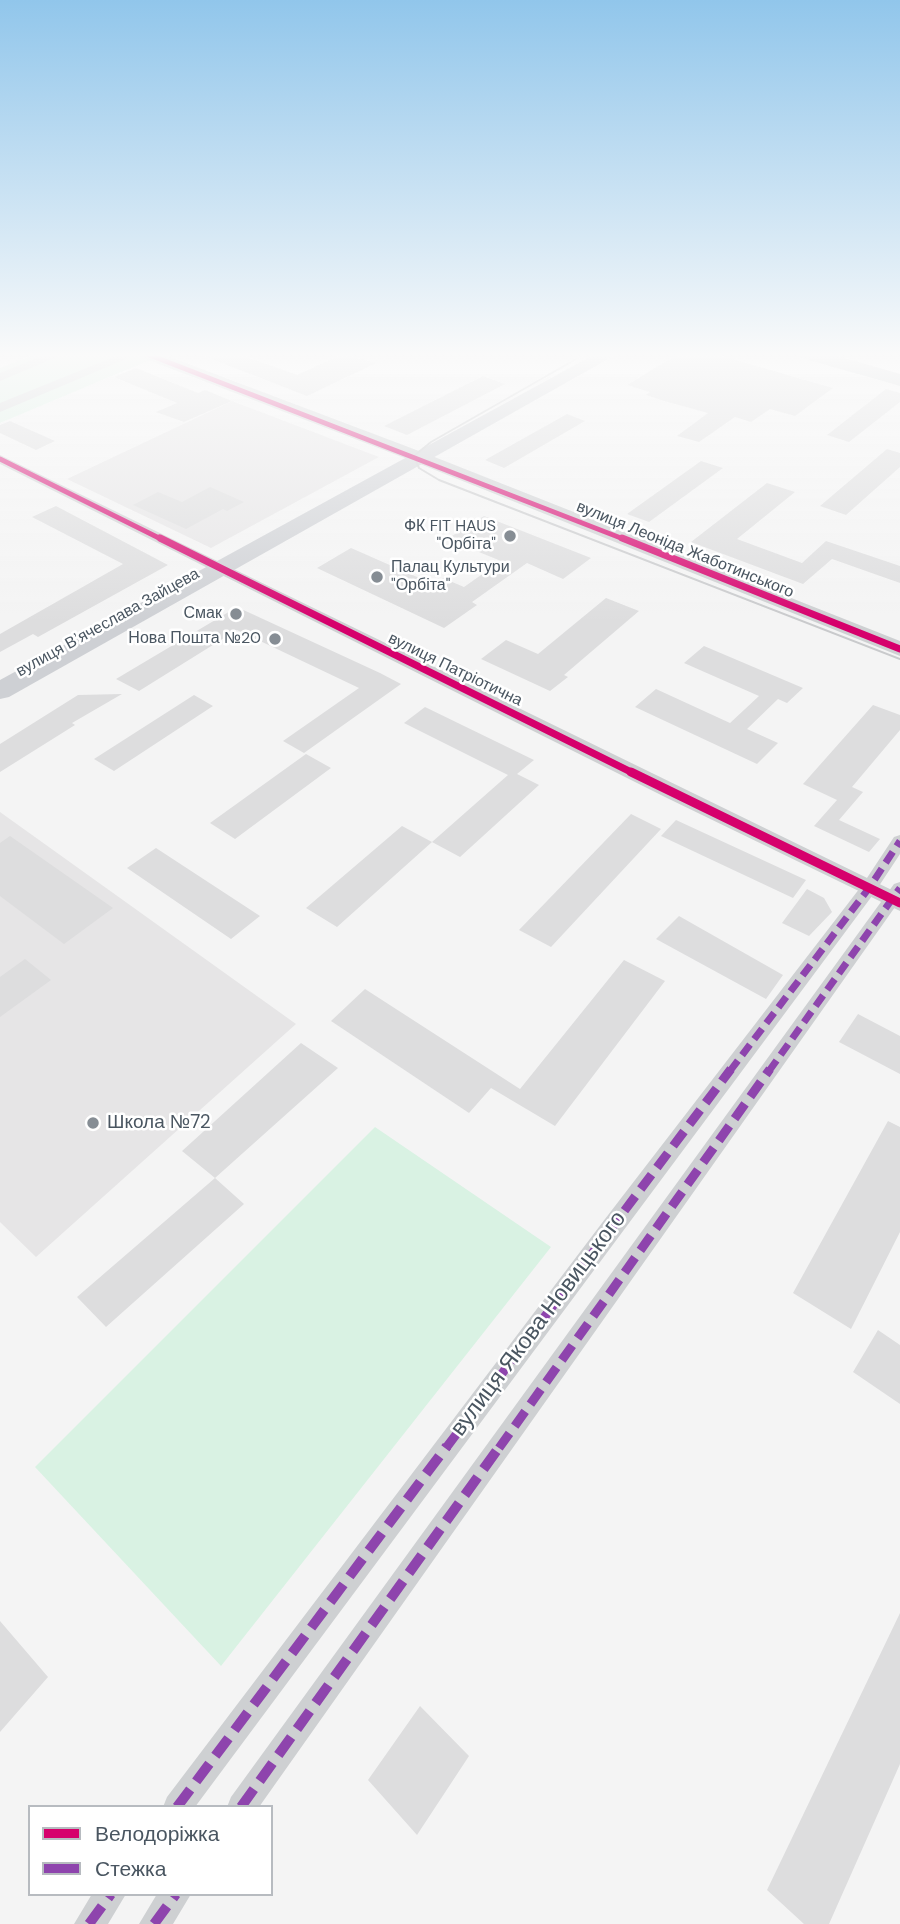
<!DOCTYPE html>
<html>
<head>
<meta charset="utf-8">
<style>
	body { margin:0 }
	#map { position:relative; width:900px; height:1924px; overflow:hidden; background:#f4f4f4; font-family:"DM Sans",sans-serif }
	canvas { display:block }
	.legend { position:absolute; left:28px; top:1805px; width:245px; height:91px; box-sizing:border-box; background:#fff; border:2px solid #b7bbc0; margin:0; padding:9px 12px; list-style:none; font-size:21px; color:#4a5661 }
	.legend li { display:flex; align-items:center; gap:14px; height:35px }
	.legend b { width:35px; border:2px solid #b7bbc0 }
</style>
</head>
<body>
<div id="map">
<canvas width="900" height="1924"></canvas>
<ul class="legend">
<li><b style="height:9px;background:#d6006c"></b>Велодоріжка</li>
<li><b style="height:9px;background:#8e44ad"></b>Стежка</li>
</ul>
</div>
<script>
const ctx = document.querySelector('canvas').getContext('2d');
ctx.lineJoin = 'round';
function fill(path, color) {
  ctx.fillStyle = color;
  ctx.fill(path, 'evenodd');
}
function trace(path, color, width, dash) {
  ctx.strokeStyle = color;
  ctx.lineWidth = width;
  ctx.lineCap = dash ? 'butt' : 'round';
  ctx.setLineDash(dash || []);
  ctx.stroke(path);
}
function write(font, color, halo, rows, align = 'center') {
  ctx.font = font + ' "DM Sans",sans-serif';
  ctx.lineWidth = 5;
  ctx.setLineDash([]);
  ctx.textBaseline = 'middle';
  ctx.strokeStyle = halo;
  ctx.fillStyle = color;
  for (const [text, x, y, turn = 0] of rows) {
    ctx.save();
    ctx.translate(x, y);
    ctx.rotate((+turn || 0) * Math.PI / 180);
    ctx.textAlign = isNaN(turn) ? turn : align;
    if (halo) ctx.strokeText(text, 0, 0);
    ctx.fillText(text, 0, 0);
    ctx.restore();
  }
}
fill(new Path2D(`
	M232 401 379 457 211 548 67 479Z
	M0 812 296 1024 36 1257 0 1222Z`), '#e6e5e6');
fill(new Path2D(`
	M36 354H164L0 423V368Z
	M375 1127 551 1247 221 1666 35 1467Z`), '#d9f2e3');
fill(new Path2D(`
	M199 354H239L297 375 343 354 376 363 307 396Z
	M678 354H714L833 388 795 416 770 409 751 422 735 417 699 442 677 436 708 413 664 401 646 395 650 392 627 385Z
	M136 368 198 393 205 390 232 401 184 422 156 412 177 403 114 377Z
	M483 376 505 384 407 435 384 426Z
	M886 389 900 393V402L849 442 827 435Z
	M567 414 585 421 504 468 485 460Z
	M10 421 55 441 36 450 0 433V425Z
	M887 449 900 453V467L846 515 820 506Z
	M701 461 723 468 649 522 627 514Z
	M767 483 795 492 737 539 802 563 826 541 900 566V583L832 559 803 584 691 542Z
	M210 487 244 502 227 511 223 509 186 529 133 505 158 492 182 502Z
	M56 506 168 565 38 637 33 634 0 652V634L123 564 32 517Z
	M484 516 591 558 563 579 527 563 472 602 477 605 444 628 317 568 351 548 433 584 443 578 464 587 501 561 447 539Z
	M606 598 639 611 564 675 568 677 550 691 481 659 506 640 538 654Z
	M237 607 380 673 401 684 304 753 283 741 359 688 237 630 139 691 116 679Z
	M704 646 803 688 787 703 778 699 747 729 778 743 757 764 635 707 656 689 730 723 759 696 684 663Z
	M122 694 72 723 75 725 0 772V744L78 695Z
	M194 695 213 706 114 771 94 759Z
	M873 705 900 715V730L852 787 863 792 839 820 880 839 869 852 814 826 837 800 803 784Z
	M425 707 534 760 517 774 539 785 460 857 432 842 508 775 404 723Z
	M306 754 331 768 235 839 210 823Z
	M631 814 661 829 551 947 519 930Z
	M676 820 806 880 793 898 661 836Z
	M402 826 432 842 337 927 306 908Z
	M10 836 113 908 64 944 0 896V843Z
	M156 848 260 916 231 939 127 868Z
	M807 889 824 898 832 912 809 936 782 923Z
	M679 916 783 975 766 999 656 939Z
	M25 959 51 980 0 1017V977Z
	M624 960 665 981 555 1126 491 1088 469 1113 331 1021 365 989 520 1089Z
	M858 1014 900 1036V1074L839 1042Z
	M301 1043 338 1068 215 1178 182 1151Z
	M888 1121 900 1127V1232L851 1329 793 1293Z
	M215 1178 244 1204 106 1327 77 1297Z
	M878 1330 900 1345V1404L853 1372Z
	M900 1613V1764L829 1924H804L767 1890Z
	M0 1621 48 1677 0 1732Z
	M420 1706 469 1756 417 1835 368 1780Z`), '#ddddde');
fill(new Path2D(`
	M900 835V854L875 892 195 1807H163L167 1797 605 1219 863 884 894 837Z
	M900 882V900L259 1807H227L231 1797 894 884Z
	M92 1894H126L108 1924H74Z
	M157 1894H191L173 1924H139Z`), '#ced0d2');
fill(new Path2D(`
	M47 354H64L0 381V373Z
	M121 354H138L0 412V403Z
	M0 455 900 894V911L667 798 0 464Z`), '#ced0d2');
fill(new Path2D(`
	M139 354H162L427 454 900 641V656L415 462 141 357Z`), '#ced0d2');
fill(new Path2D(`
	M595 354H617L9 697 0 699V680Z`), '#ced0d4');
fill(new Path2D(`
	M799 354H831L900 374V386L802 358Z`), '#caced1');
trace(new Path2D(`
	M585 354 431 442 414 456 419 468 439 480 900 659`), '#c9cacc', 2);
trace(new Path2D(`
	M730 1071 869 888 900 841
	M769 1071 900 888`), '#8e44ad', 7, [13, 7]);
trace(new Path2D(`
	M446 1448 731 1069
	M499 1448 770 1069`), '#8e44ad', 9, [18, 9]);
trace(new Path2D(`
	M177 1807 447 1446
	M241 1807 500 1446
	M89 1924 111 1894
	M154 1924 176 1894`), '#8e44ad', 10, [22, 10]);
trace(new Path2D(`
	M147 354 626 540
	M0 459 163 540`), '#d6006c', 5);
trace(new Path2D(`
	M160 538 635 774
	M622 538 900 649`), '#d6006c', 7);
trace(new Path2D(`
	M631 772 900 903`), '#d6006c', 9);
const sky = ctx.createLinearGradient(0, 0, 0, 623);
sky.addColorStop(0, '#91c6eb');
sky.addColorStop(0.57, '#fafafa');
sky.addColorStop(1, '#fafafa00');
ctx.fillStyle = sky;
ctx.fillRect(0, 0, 900, 623);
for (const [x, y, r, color] of [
	[510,536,7,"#868d94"],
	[377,577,7,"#868d94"],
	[236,614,7,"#868d94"],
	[275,639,7,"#868d94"],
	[93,1123,7,"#868d94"]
]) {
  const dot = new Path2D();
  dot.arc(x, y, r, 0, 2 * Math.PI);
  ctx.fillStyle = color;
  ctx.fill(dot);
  trace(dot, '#fff', 2.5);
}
write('16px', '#4a5661', '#fff', [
	["ФК FIT HAUS",496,527],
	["\"Орбіта\"",496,545],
	["Палац Культури",391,568,"left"],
	["\"Орбіта\"",391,586,"left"],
	["Смак",222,614],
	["Нова Пошта №20",261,639]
], 'right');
write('16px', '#4a5661', '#fff', [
	["вулиця Леоніда Жаботинського",685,550,22],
	["вулиця Вʼячеслава Зайцева",108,623,-29],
	["вулиця Патріотична",455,670,26]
]);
write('19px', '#4a5661', '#fff', [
	["Школа №72",107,1123]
], 'left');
write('23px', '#4a5661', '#fff', [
	["вулиця Якова Новицького",539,1324,-53]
]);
</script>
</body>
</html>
